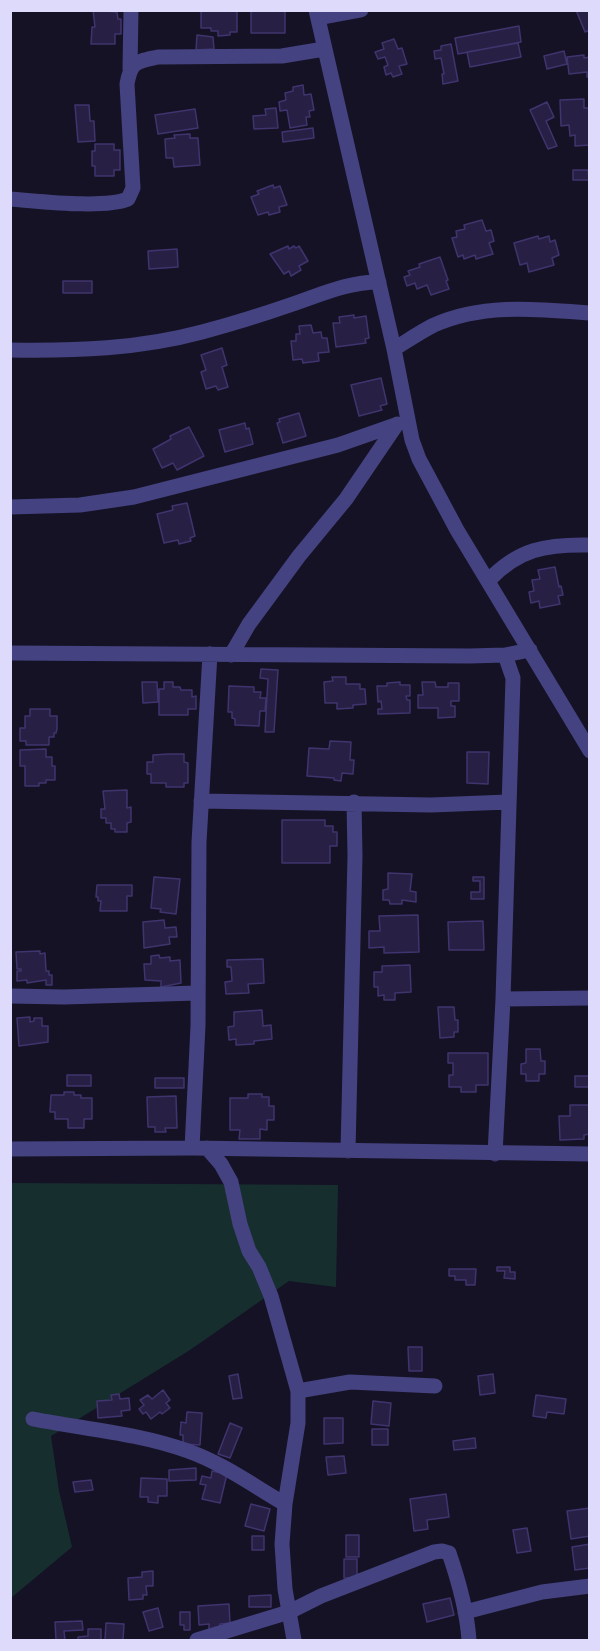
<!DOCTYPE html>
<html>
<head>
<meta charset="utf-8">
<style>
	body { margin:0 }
	#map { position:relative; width:600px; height:1651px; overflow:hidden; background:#151225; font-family:Ubuntu,sans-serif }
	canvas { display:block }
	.frame { position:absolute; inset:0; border:12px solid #dedafb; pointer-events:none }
</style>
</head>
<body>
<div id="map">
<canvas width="600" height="1651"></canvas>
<div class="frame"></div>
</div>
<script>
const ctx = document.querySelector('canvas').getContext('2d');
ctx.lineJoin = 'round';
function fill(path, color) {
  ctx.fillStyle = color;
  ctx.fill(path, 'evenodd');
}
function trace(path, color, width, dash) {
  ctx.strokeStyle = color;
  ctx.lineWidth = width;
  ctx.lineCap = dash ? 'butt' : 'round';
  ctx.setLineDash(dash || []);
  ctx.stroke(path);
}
fill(new Path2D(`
	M11 1183 338 1185 336 1287 289 1281 190 1350 51 1436 59 1491 72 1547 11 1598Z`), '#162f2e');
const building = new Path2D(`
	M93 10 117 12 118 19H121V34H115V44H91L92 27H95Z
	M237 10V32H230V35L218 36V31H211V28H201V11Z
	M251 10H285V33H251Z
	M576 10H590V30L585 32Z
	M519 26 521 42 458 54 455 38Z
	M197 35 213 37 214 49 196 50Z
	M394 39 398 49 402 48 407 64 399 66 402 74 393 77 391 73 386 75 384 67 388 65 385 57 378 59 375 52 384 49 382 43Z
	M518 43 521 57 470 67 467 52Z
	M451 44 458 81 443 84 442 74H444L441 58 435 59 434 51 441 50V46Z
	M564 51 567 64 547 69 544 56Z
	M584 55V58L590 57V77H587V72L569 74 567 57Z
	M303 85 304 95 311 94 314 110 309 111 310 117H306L307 125 290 128 287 110 280 111 279 102 286 100 285 93 293 91V87Z
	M584 99V108H590V145L575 146V135L570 136 569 125 561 126 560 100Z
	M547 102 554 117 546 121 557 146 548 149 530 110Z
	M75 105H89L90 121H94L95 141 78 142Z
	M276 108 278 128 254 129 253 116 266 115 265 109Z
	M195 109 198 128 158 134 155 115Z
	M313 128 314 138 283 142 282 132Z
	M190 134V138H198L200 165 174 167 173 158H166L165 139 175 138 174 135Z
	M95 144H114V150H120V170H114V176H95V166H92V151H95Z
	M573 170H588L589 180H573Z
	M273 185 274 188 280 186 287 205 279 207 280 212 269 215 268 212 258 215 251 197 259 194 257 191Z
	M482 220 486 231 491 230 494 241 489 243 493 254 476 259 475 255 464 259 463 255 458 257 452 238 457 237 456 231 465 229 464 225Z
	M538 236 539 239 549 236 550 242 555 240 559 255 552 258 554 265 529 272 527 263 520 265 514 243Z
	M288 246 289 249 294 246 296 248 299 246 308 261 299 266 301 270 291 276 289 271 284 274 270 254Z
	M177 249 178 267 149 269 148 251Z
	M440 257 448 280 446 281 449 289 431 295 427 285 417 289 415 283 407 286 404 277 410 275 408 271 420 267 419 264Z
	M63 281H92V293H63Z
	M354 315V318L366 316 369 338 365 339 366 343 336 347 333 323H340L339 317Z
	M311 325 313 333 321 332 322 338H327L329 352 318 353 319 361 303 363 302 359 293 360 291 341H296V334H300L299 326Z
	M222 348 227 365 222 367 228 387 218 390 216 386 206 389 201 372 206 370 201 355Z
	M381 378 387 404 380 406 382 410 359 416 351 385Z
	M299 413 306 436 283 443 277 423 280 422 279 419Z
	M245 423 246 429 249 428 253 444 225 452 219 430Z
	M189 427 204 456 177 470 173 463 162 468 153 449 171 439 170 436Z
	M187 503 195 536 190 538 191 541 179 544 178 540 164 543 157 514 173 510 172 506Z
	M555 567 559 587 561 586 563 595 558 596 560 604 540 608 539 601 531 603 529 592 534 591 532 580 540 579 538 570Z
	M261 669 278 670 274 732H265L268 679 260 678Z
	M332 677H346V684H360V689H365L366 704 353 705V708L337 709V703H325L324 682 333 681Z
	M142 682H157L158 702 143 703Z
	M164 682H173V687H180L181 690H192V697L196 696V709H188V715H159V689H164Z
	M400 682V685H410V696H406L407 700H410V713L378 714V709H382L381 701 378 702 377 686H387V683Z
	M422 682H435L436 687H448V683H459V701H451V706H455V717L438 718V708H418V695H423Z
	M229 686 254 687V692H261L260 698H266L265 711H260L259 726 235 725V719L232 718V712H228Z
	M30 709H50V716H57V729L56 733H54V737H49V745H26V741H20V728H25V716H30Z
	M330 741 351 742 350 760H354L353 774 342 773 341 781 334 780V778L307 776 309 748 329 749Z
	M46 749V757H52V766H55V780H46V783H39V786H25V766H20V750Z
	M467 752H489L488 784 467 783Z
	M168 754H184V762L188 763V783H184V787H166V783H151V774H147V762H153V755Z
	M127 790V808L131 807V822L127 823V832H115V829H111V823H106V818H101V809H105L103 791Z
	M282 820H325V826H333V832H337V846H330V863H282Z
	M388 873 412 874 410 891 416 892V902L402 900V904H390L389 900H383V890L388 889Z
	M154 877 180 879 176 914 160 912 161 909 151 908Z
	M473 877H484V899H471V892H480V881H473Z
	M97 885H132V896H127V911H100L101 901H98V897H96Z
	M418 915 419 952 384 953V947L369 948V931H380L379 916Z
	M164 920 165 928 176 927 177 937H169L170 944 144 948 143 922Z
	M483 921 484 950H449L448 922Z
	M40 951V954L45 953 46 971H49V975H52V985H46V980L27 983V980L17 981V971H21V969H17L16 952Z
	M159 955 160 958 170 957V961L180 960 181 983 161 987V981L145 980 144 964H151V956Z
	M263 959 264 983 248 984 249 993 226 994 225 982 232 981 231 967H227V960Z
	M410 965 411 992 395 993V1000H384V995L378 996V987H374V972H382V966Z
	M438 1007H454L455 1020H458V1032H454V1037L440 1038Z
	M262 1010 263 1026 271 1025 272 1039 254 1041V1044L236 1045V1039L229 1040 228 1027 234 1026V1012Z
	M30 1017V1022L34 1021V1018H42V1026H48V1042L19 1046 17 1018Z
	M526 1049H540L541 1061H545V1074H539V1081H526V1074H521V1064L526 1063Z
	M448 1053H488V1085H476V1092H461V1087H449V1075H453V1063H448Z
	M67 1075H91V1086H67Z
	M575 1076H590V1087H575Z
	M155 1078H184V1088H155Z
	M64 1092H74V1095H81V1098H92V1119H84V1128H68V1119H55V1112H50L51 1095H64Z
	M248 1094H262V1097H269V1106H274V1120H267V1130L260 1129V1139H239L240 1130H230V1098H248Z
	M176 1096 177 1128H165L166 1132H155V1127H148L147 1097Z
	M570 1105H590V1134L584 1135V1139L560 1140 559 1116H570Z
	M497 1267H510V1272H515V1279L504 1278 505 1271H497Z
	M449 1269H476L475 1285H466V1280H455V1276H449Z
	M408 1347H422V1371H409Z
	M238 1374 242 1398 233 1399 229 1376Z
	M493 1374 495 1393 480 1395 478 1376Z
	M163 1390 170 1400 166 1403 170 1408 162 1414 160 1412 151 1419 146 1412 143 1414 139 1409 144 1405 140 1400 148 1395 152 1399Z
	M119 1394 120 1399 129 1398 130 1410 121 1411 122 1416 98 1418 97 1401 112 1400 111 1395Z
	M536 1395 566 1399 564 1414 547 1412 546 1418 533 1416Z
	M373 1401 391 1403 389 1426 371 1424Z
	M187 1412 202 1413 200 1445 183 1444V1435H180L181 1422 186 1423Z
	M324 1418H343V1443L324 1444Z
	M230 1423 242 1428 230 1458 218 1454Z
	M372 1429H388V1445H372Z
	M475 1438 476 1448 454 1450 453 1441Z
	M344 1456 346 1473 328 1475 326 1457Z
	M196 1468V1480L169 1481V1470Z
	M212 1471 227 1474 220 1503 202 1499 206 1485 200 1484 202 1476 211 1478Z
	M141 1478 167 1479V1496H158V1503L148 1502V1497H140Z
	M91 1480 93 1490 75 1492 73 1482Z
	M446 1494 449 1517 427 1520 428 1529 414 1531 410 1499Z
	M251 1504 270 1509 264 1531 245 1526Z
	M590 1508V1536L571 1539 567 1511Z
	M527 1528 531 1551 517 1553 513 1530Z
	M346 1535H359V1557H346Z
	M252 1536H264V1550H252Z
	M590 1544V1568L575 1570 572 1547Z
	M344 1559H357V1578H344Z
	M153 1571V1586H146L147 1595H143V1599L129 1600 128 1578 142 1577V1572Z
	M271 1595V1607H249V1596Z
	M450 1598 454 1615 427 1622 423 1604Z
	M229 1604 230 1623 220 1624V1629L209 1630V1624L199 1625 198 1606Z
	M158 1608 163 1627 149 1631 143 1612Z
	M180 1612H190V1630H184V1625H180Z
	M82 1621 83 1630 64 1631 65 1640H56L55 1622Z
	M106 1623 124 1624 123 1640H105Z
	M88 1629H101V1640H78V1637L88 1636Z`);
fill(building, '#272044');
trace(building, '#40346e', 1.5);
trace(new Path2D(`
	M316 10 394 349 412 440 419 459 457 530 590 751
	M318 18 361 10
	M130 69 131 10
	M10 199C39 201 103 209 128 199L133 188 127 84C131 61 136 62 158 57L282 56 324 49
	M394 349C407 341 420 332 434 325 483 303 537 309 590 313
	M10 350C76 351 139 349 202 332 232 324 261 315 290 305 320 295 347 282 379 282
	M10 507 80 505 134 497 338 445 395 425
	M488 581C518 549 546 544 590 545
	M10 653 470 656 505 655 530 650
	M231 655 249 624 299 556 346 499 397 424
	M201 801 431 805 508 802
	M10 996 64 997 197 993
	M503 999 590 998
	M192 1148 198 1026 199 842 210 654
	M207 1148 221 1164 231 1182 240 1224 249 1251 259 1267 271 1296 298 1391V1423L285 1504 282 1544 285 1589 294 1640
	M10 1149 192 1148 590 1154
	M348 1151 355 856 354 802
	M495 1154 503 999 513 678 505 655
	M298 1391 350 1382 435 1386
	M33 1419C84 1429 138 1433 188 1451 222 1463 254 1486 285 1504
	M465 1612 542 1592 590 1586
	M197 1640 289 1612 321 1596 434 1552 442 1551 449 1553C459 1582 467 1611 469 1640`), '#444280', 15);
</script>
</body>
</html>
